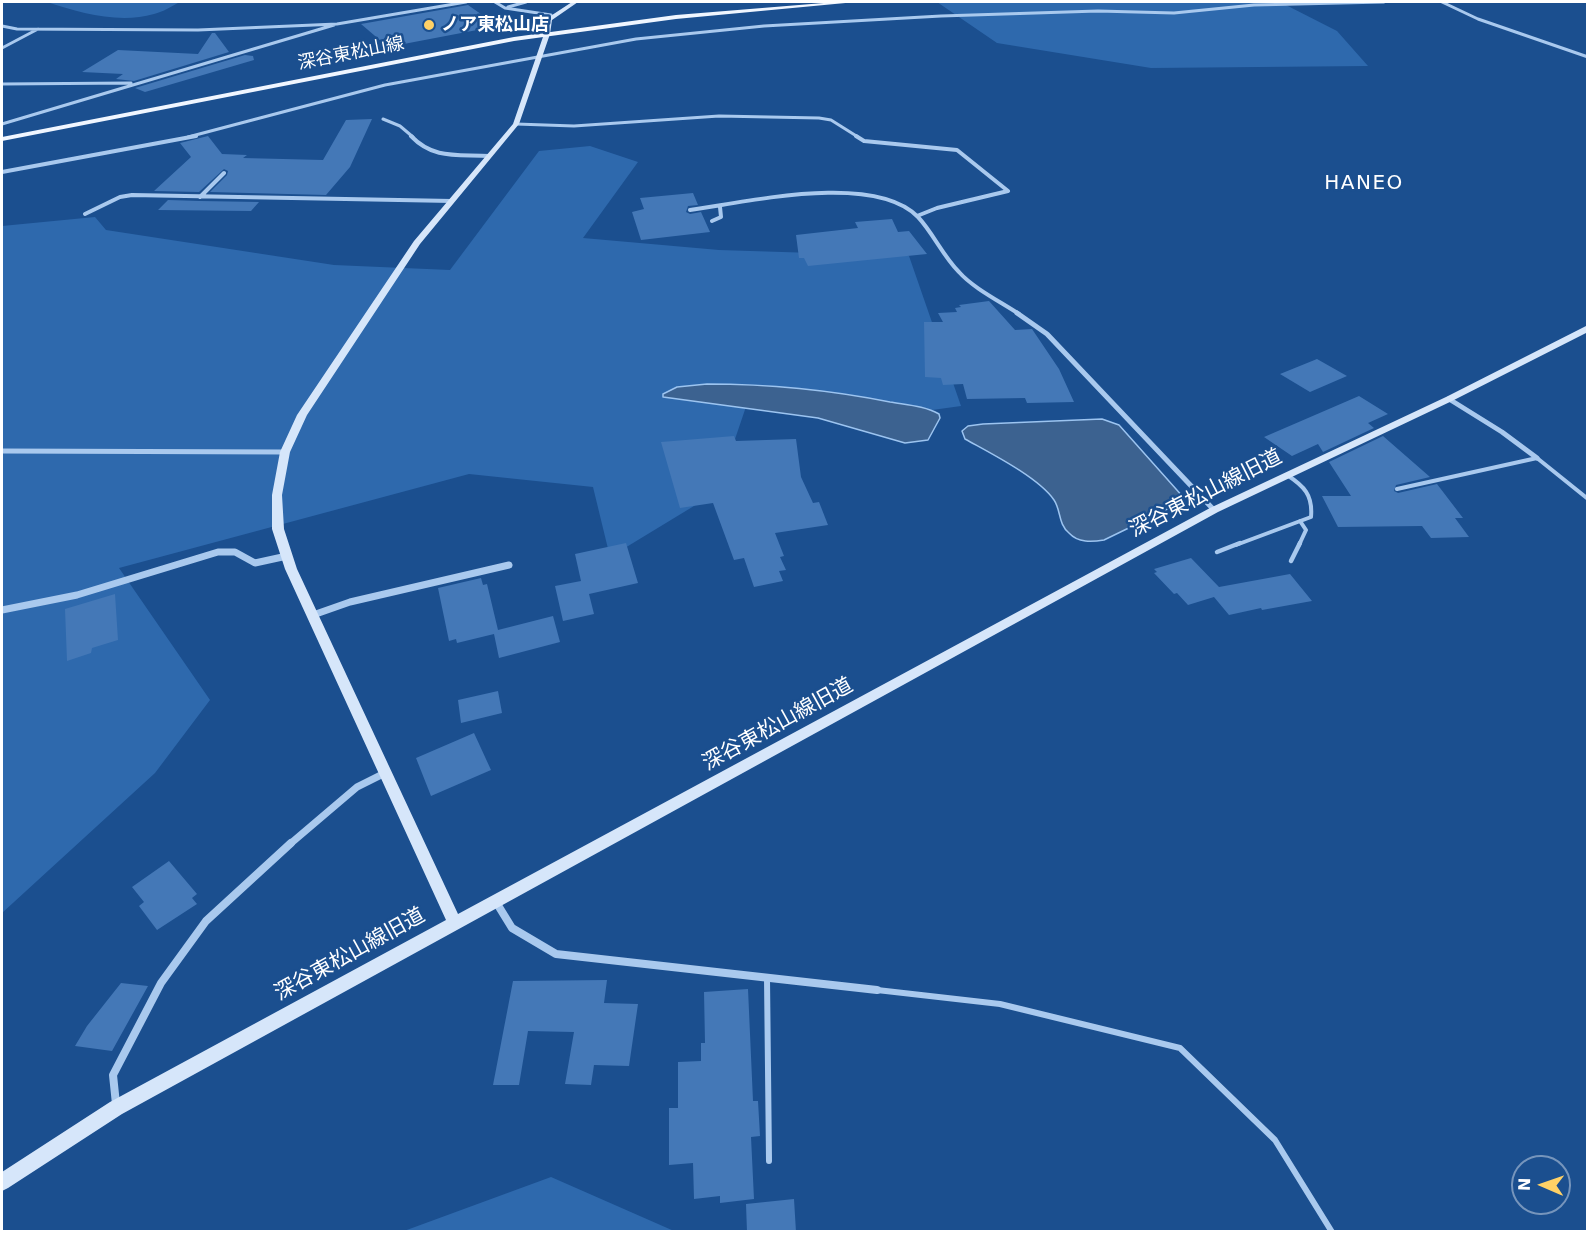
<!DOCTYPE html>
<html>
<head>
<meta charset="utf-8">
<style>
	body { margin:0 }
	#map { position:relative; width:1589px; height:1233px; overflow:hidden; background:#1b4f8f; font-family:"DejaVu Sans",sans-serif }
	canvas { display:block }
	.frame { position:absolute; inset:0; border:3px solid #fff; pointer-events:none }
	.north { position:absolute; left:1511px; top:1155px; width:60px; height:60px; box-sizing:border-box; background:#1b4f8f; border:2px solid #7695bc; border-radius:50%; rotate:272deg; font-size:16px; font-weight:700; line-height:24px; text-align:center; color:#fff }
	.north::after { content:''; display:block; margin:auto; width:21px; height:27px; background:#ffd166; clip-path:polygon(50% 0,100% 100%,50% 72%,0 100%) }
</style>
</head>
<body>
<div id="map">
<canvas width="1589" height="1233"></canvas>
<div class="frame"></div>
<div class="north">N</div>
</div>
<script>
const ctx = document.querySelector('canvas').getContext('2d');
ctx.lineJoin = 'round';
function fill(path, color) {
  ctx.fillStyle = color;
  ctx.fill(path, 'evenodd');
}
function trace(path, color, width, dash) {
  ctx.strokeStyle = color;
  ctx.lineWidth = width;
  ctx.lineCap = dash ? 'butt' : 'round';
  ctx.setLineDash(dash || []);
  ctx.stroke(path);
}
function write(font, color, halo, rows, align = 'center') {
  ctx.font = font + ' "DejaVu Sans","Noto Sans JP",sans-serif';
  ctx.lineWidth = 5;
  ctx.setLineDash([]);
  ctx.textBaseline = 'middle';
  ctx.strokeStyle = halo;
  ctx.fillStyle = color;
  for (const [text, x, y, turn = 0] of rows) {
    ctx.save();
    ctx.translate(x, y);
    ctx.rotate((+turn || 0) * Math.PI / 180);
    ctx.textAlign = isNaN(turn) ? turn : align;
    if (halo) ctx.strokeText(text, 0, 0);
    ctx.fillText(text, 0, 0);
    ctx.restore();
  }
}
fill(new Path2D(`
	M47 2H180C172 6 163 12 154 14 119 24 80 13 47 2Z
	M937 2H1280L1337 31 1368 66 1151 68 997 43Z
	M590 146 638 162 583 238 719 250 909 256 961 406 882 417 751 392 717 492 610 557 593 487 469 474 119 568 210 700 155 773 2 913V226L95 217 106 230 334 265 450 270 539 151Z
	M551 1177 674 1231H404Z`), '#2e69ad');
const water = new Path2D(`
	M707 384C769 384 830 390 890 402 907 405 925 406 939 414L940 418 928 440 905 443 818 418 663 397V394L677 387Z
	M1102 419 1119 425 1184 498 1176 505 1104 540C1092 542 1078 543 1069 533 1058 524 1061 510 1054 500 1038 477 990 453 965 439L962 431 968 426 983 424Z`);
fill(water, '#3c6290');
trace(water, '#9cc4f0', 1.5);
fill(new Path2D(`
	M468 5 498 26 388 47 361 24Z
	M212 33H215L229 52 134 81 116 79 123 74 82 72 118 50 198 54Z
	M245 55 253 56 254 60 145 92 135 88Z
	M372 119 350 167 326 195 210 192 227 175 228 171 224 169 199 192 154 191 191 157 180 143 208 136 222 154 247 155 243 158 323 160 346 120Z
	M693 193 698 205 688 206 686 212 690 214 701 212 710 232 641 240 632 212 644 209 640 198Z
	M168 200 200 201 259 202 251 211 158 210Z
	M892 219 898 232 909 231 927 254 808 266 804 258H799L796 235 858 228 855 222Z
	M989 301 1015 330 1032 329 1059 369 1074 402 1027 403 1025 398 967 399 963 384 943 385 941 378 925 377 924 322H943L938 313 957 312 955 308 961 307 959 305Z
	M1317 359 1347 376 1310 392 1280 374Z
	M1359 396 1388 414 1368 423 1374 428 1323 452 1318 444 1292 456 1264 437Z
	M734 436 736 441 796 439 801 477 813 503 819 502 828 525 775 533 784 556 780 557 786 570 779 571 783 581 754 587 744 558 734 560 713 503 680 508 661 442Z
	M1383 436 1430 477 1396 485 1394 491 1398 493 1437 484 1463 518H1455L1469 537 1431 538 1422 526 1338 527 1322 496H1351L1329 462Z
	M626 543 638 583 589 594 594 614 563 621 555 586 581 581 575 554Z
	M1191 558 1219 587 1290 574 1312 601 1262 610 1261 608 1229 615 1214 597 1188 605 1177 593 1174 594 1154 573 1157 572 1154 569Z
	M481 578 483 585 487 584 498 630 553 616 560 642 499 658 494 634 457 643 456 639 449 641 438 588Z
	M115 594 118 640 92 648 91 653 67 661 65 609Z
	M498 691 502 713 461 723 458 700Z
	M474 733 491 770 431 796 416 758Z
	M169 861 197 894 192 898 197 904 157 930 139 906 144 902 132 887Z
	M607 980 604 1003 638 1004 629 1066 594 1065 591 1085 565 1084 574 1032 528 1031 519 1085H493L513 981Z
	M121 983 148 986 112 1051 75 1046 87 1026Z
	M748 989 753 1101H758L760 1136 751 1137 754 1199 720 1203V1196L694 1199 693 1163 669 1165V1108H678V1062L701 1061V1043H705L704 992Z
	M794 1199 796 1232H747L746 1204Z`), '#4478b7');
trace(new Path2D(`
	M1397 489 1537 458 1588 499
	M1236 545 1311 517C1313 495 1304 486 1287 475
	M1299 545 1306 530 1300 521`), '#a9c9ee', 4);
trace(new Path2D(`
	M1217 552 1240 543
	M1291 561 1300 543`), '#a9c9ee', 4.5);
trace(new Path2D(`
	M767 978 769 1161
	M877 990 1000 1004 1180 1048 1275 1140 1332 1232`), '#a9c9ee', 6);
trace(new Path2D(`
	M495 2 505 8 551 15
	M1442 2 1478 19 1588 57
	M508 7 526 2
	M2 26 17 29 198 30 337 24 466 2
	M2 48 38 29
	M2 84 131 83
	M383 119 400 126 413 137
	M2 124 334 25
	M516 124 574 126 719 116 819 118 831 120 858 137
	M188 137 385 85 636 39 764 26 941 16 1098 11 1174 13 1254 5 1384 2`), '#a9c9ee', 3);
trace(new Path2D(`
	M411 136C434 160 458 154 489 156
	M856 136 864 141 957 150 1008 191 937 208 917 216
	M2 172 196 136
	M200 197 224 173
	M690 210C747 202 874 172 918 217 933 233 943 256 959 272 973 288 1001 302 1019 314
	M85 214 120 197 132 195 452 201
	M712 221 721 217 720 207`), '#a9c9ee', 4);
trace(new Path2D(`
	M1017 313 1047 334 1214 510
	M1449 399 1502 432 1537 458
	M2 451 285 452`), '#a9c9ee', 5);
trace(new Path2D(`
	M2 610 77 595 218 552H235L255 563 287 556
	M313 615 350 602 509 565
	M290 844 357 787 385 773`), '#a9c9ee', 7);
trace(new Path2D(`
	M496 902 512 928 556 954 877 990
	M116 1104 113 1075 161 983 206 921 291 843`), '#a9c9ee', 8);
fill(new Path2D(`
	M572 2H578L552 20 550 34 519 124 420 244 307 415 290 452 282 495 284 529 297 569 458 914 1210 508 1446 397 1588 325V332L1452 401 1218 512 122 1114 8 1188 2 1191V1172L110 1102 446 920 285 569 272 529V495L280 452 297 415 414 241 513 124 544 34 546 19Z`), '#d6e6fa');
fill(new Path2D(`
	M836 2H856L676 19 514 41 2 141V137L514 37 676 15Z`), '#f0f6ff');
for (const [x, y, r, color] of [
	[429,25,6,"#ffd166"]
]) {
  const dot = new Path2D();
  dot.arc(x, y, r, 0, 2 * Math.PI);
  ctx.fillStyle = color;
  ctx.fill(dot);
  trace(dot, '#1b4f8f', 2);
}
write('bold 18px', '#fff', '#1b4f8f', [
	["ノア東松山店",441,25]
], 'left');
write('18px', '#fff', '#1b4f8f', [
	["深谷東松山線",351,54,-11]
]);
ctx.letterSpacing = '1.5px';
write('20px', '#fff', '#1b4f8f', [
	["HANEO",1364,184]
]);
ctx.letterSpacing = '0px';
write('21px', '#fff', '#1b4f8f', [
	["深谷東松山線旧道",1206,494,-27],
	["深谷東松山線旧道",778,725,-29],
	["深谷東松山線旧道",350,955,-29]
]);
</script>
</body>
</html>
